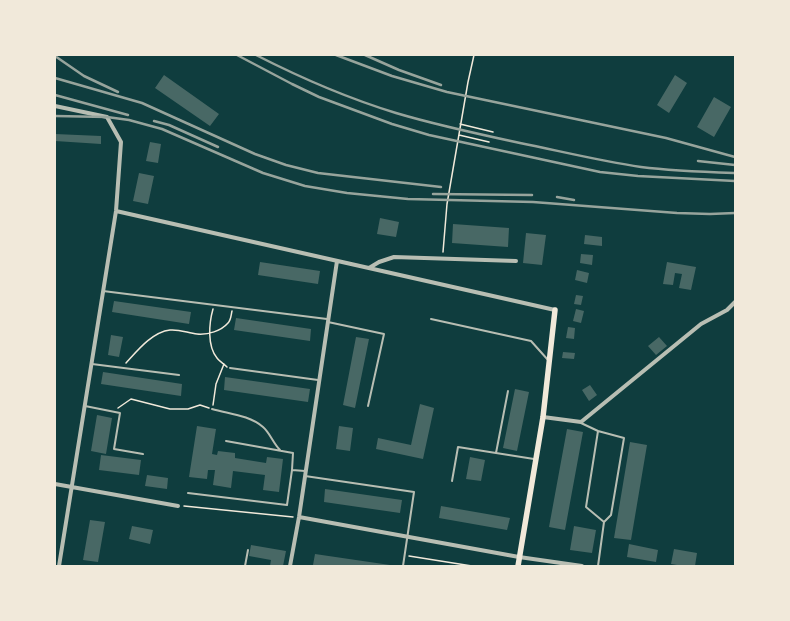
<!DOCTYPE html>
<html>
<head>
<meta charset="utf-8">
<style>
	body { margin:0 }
	#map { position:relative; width:790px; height:621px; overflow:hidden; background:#0f3d3e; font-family:"Alegreya Sans",sans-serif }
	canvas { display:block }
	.frame { position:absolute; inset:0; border:56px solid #f1e9da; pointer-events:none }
</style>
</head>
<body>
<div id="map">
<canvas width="790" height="621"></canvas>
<div class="frame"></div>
</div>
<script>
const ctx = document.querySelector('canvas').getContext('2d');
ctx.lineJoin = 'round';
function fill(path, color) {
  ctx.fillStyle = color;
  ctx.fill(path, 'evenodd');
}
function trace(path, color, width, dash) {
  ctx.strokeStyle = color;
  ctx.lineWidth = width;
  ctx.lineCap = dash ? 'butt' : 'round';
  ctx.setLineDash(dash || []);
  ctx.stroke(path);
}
fill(new Path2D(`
	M164 75 219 114 210 126 155 88Z
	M675 75 687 83 669 113 657 105Z
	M714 97 731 107 714 137 697 127Z
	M55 134 101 136V144L55 141Z
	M150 142 161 144 158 163 146 161Z
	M139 173 154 176 148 204 133 201Z
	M380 218 399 222 396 237 377 234Z
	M453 224 509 228 508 247 452 243Z
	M526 233 546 235 542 265 523 263Z
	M585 235 602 237V246L584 244Z
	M581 254 593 255 592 265 580 263Z
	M260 262 320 271 318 284 258 275Z
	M667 262 696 267 691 290 679 288 682 274 675 273 673 285 663 284Z
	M577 270 589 273 587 283 575 280Z
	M576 295 583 296 581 305 574 304Z
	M114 301 191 312 189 324 112 312Z
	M576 309 584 311 581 323 573 321Z
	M236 318 311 329 310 341 234 330Z
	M568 327 575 328 574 339 566 338Z
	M111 335 123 337 119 357 108 355Z
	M356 337 369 339 355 408 343 405Z
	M659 337 667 346 656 355 648 346Z
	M563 352 575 353 574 359 562 358Z
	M103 372 182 384 181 396 101 384Z
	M225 377 310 389 308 402 224 390Z
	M590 385 597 395 589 401 582 390Z
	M515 389 529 392 517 451 503 448Z
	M420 404 434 408 423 459 376 449 378 438 411 445Z
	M97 415 112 418 106 454 91 451Z
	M197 426 216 429 212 454 217 455 218 451 235 453V458L266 463 267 457 283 459 279 492 263 490 265 475 233 471 231 488 213 485 215 470H208L207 479 189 477Z
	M339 426 353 428 350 451 336 449Z
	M567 429 583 432 565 530 549 527Z
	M630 442 647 445 631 540 614 538Z
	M101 455 141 460 139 475 99 470Z
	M470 457 485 460 481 481 466 479Z
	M147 475 168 478 167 489 145 486Z
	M325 489 402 500 400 513 324 502Z
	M441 506 510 518 507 530 439 518Z
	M90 520 105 522 98 562 83 560Z
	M132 526 153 530 150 544 129 539Z
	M574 526 596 530 592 553 570 550Z
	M629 544 658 550 656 562 627 557Z
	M251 545 286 551 283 566H270L271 560 249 556Z
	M674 549 697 553 695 566H683L671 564Z
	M315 554 390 565V566L313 565Z`), '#486865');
trace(new Path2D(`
	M460 124 493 132
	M459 135 489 142
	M443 252 447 204 468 82 474 55
	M213 309C209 323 207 346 217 358 219 361 224 364 227 367
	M126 363C137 351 152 332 170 330 179 329 188 333 197 334 208 335 221 331 228 323 231 320 231 315 232 311
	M213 405 216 384 224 364
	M118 408 131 399 170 409H188L200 405 209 408
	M184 506 293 517
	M409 556 472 566`), '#f1e9da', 1.5);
trace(new Path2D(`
	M103 291 327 319
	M431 319 531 341 548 360
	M328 322 384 334 368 406
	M92 364 179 375
	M230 368 318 380
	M85 406 120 413 114 449 143 454
	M212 409C229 414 249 415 263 427 270 433 273 443 280 450
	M581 423 598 431 586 507 604 522 598 566
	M598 431 624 438 611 515 604 522
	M226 441 293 453 292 470
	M496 453 508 391
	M305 476 414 492 403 566
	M452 481 458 447 534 459
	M188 493 287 505 292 470 305 471
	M245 566 248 550`), '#b8beb3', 2);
trace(new Path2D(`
	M55 106 107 117 121 142 116 211 59 566
	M116 211 555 310
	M369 268 379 262 394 257 516 261
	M543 417 581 422 701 324 727 310 735 302
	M55 484 178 506
	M299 517 519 557 582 566
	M290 566 299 517 337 261`), '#b8beb3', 4);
trace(new Path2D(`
	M518 566 543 417 555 310`), '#f1e9da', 5.5);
trace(new Path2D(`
	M237 55 292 84 319 97 392 124 429 135 600 172 638 176 735 181
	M256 55C301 78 347 98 396 113 436 125 478 134 520 143 560 151 600 161 641 167 672 171 704 172 735 173
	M336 55 392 76 447 92 666 138 735 157
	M365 55 399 70 441 85
	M55 56 84 76 118 92
	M55 78 142 103 255 154 286 165 318 173 441 187
	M55 95 128 115
	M55 116 107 117 129 120 162 129 263 173 305 186 347 193 408 199 533 202 677 213 710 214 735 213
	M154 121 169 125 218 147
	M698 161 735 165
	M433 194 532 195
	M557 197 574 200`), '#97a49c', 2.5);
</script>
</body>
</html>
